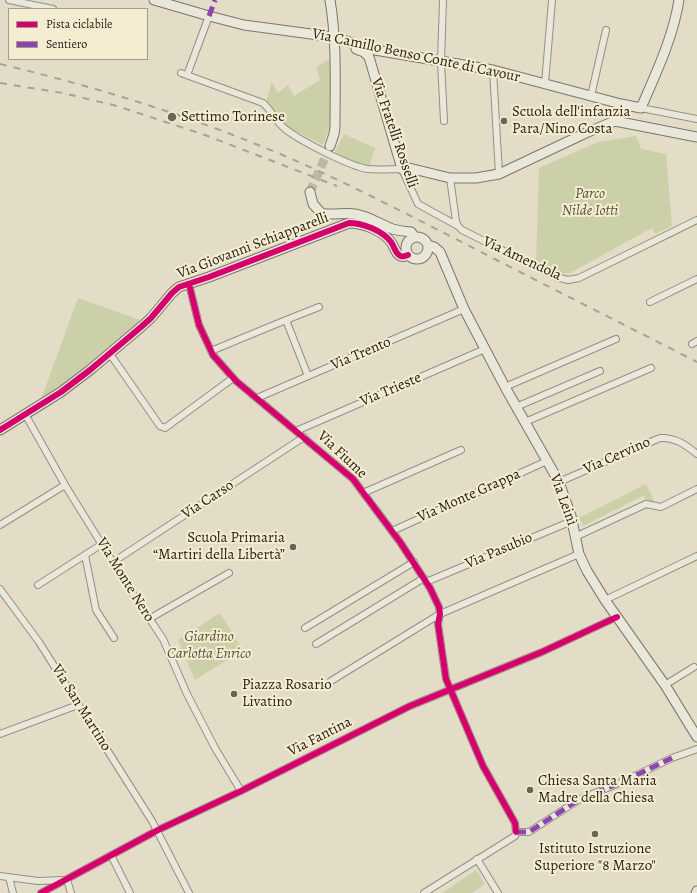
<!DOCTYPE html>
<html>
<head>
<meta charset="utf-8">
<style>
	body { margin:0 }
	#map { position:relative; width:697px; height:893px; overflow:hidden; background:#e3ddc7; font-family:Alegreya,serif }
	canvas { display:block }
	.legend { position:absolute; left:8px; top:8px; width:140px; height:52px; box-sizing:border-box; background:#f5edd2; border:1px solid #a49b88; margin:0; padding:5px 7px; list-style:none; font-size:12px; color:#2b2118 }
	.legend li { display:flex; align-items:center; gap:8px; height:20px }
	.legend b { width:20px; border:1px solid #a49b88 }
</style>
</head>
<body>
<div id="map">
<canvas width="697" height="893"></canvas>
<ul class="legend">
<li><b style="height:5px;background:#d6006c"></b>Pista ciclabile</li>
<li><b style="height:5px;background:#8e44ad"></b>Sentiero</li>
</ul>
</div>
<script>
const ctx = document.querySelector('canvas').getContext('2d');
ctx.lineJoin = 'round';
function fill(path, color) {
  ctx.fillStyle = color;
  ctx.fill(path, 'evenodd');
}
function trace(path, color, width, dash) {
  ctx.strokeStyle = color;
  ctx.lineWidth = width;
  ctx.lineCap = dash ? 'butt' : 'round';
  ctx.setLineDash(dash || []);
  ctx.stroke(path);
}
function write(font, color, halo, rows, align = 'center') {
  ctx.font = font + ' Alegreya,serif';
  ctx.lineWidth = 4;
  ctx.setLineDash([]);
  ctx.textBaseline = 'middle';
  ctx.strokeStyle = halo;
  ctx.fillStyle = color;
  for (const [text, x, y, turn = 0] of rows) {
    ctx.save();
    ctx.translate(x, y);
    ctx.rotate((+turn || 0) * Math.PI / 180);
    ctx.textAlign = isNaN(turn) ? turn : align;
    if (halo) ctx.strokeText(text, 0, 0);
    ctx.fillText(text, 0, 0);
    ctx.restore();
  }
}
fill(new Path2D(`
	M332 58 330 126 323 145 285 126 266 101 272 82 278 93 288 85 294 96 320 80 316 67Z
	M344 134 375 148 369 167 351 162 334 154Z
	M636 136 641 149 666 154 672 226 655 234 652 228 570 273 562 274 536 261 539 168 598 142Z
	M78 298 143 321 40 402Z
	M646 484 656 505 647 501 643 496 583 526 579 518Z
	M220 613 243 650 195 680 178 640Z
	M476 870 485 884 472 893H442Z`), '#cbd0a9');
trace(new Path2D(`
	M310 192 330 146`), '#beb7a4', 9, [9, 4.5]);
const street = new Path2D(`
	M9 0 53 9
	M443 0 441 62 444 121
	M493 70 499 174
	M181 73 263 103C271 110 275 120 283 127 296 139 351 167 368 169 379 170 391 169 402 169L418 204 458 226
	M187 75 209 16
	M545 84 552 0
	M591 96 606 30
	M641 108 697 119
	M450 178 456 221 458 226 462 230 556 277 568 280 579 278 697 220
	M189 284 199 325 213 355 236 381 353 479 400 542 430 588 439 607 440 614 438 624 446 679 483 766 515 823 516 832
	M650 302 697 279
	M692 344 697 341
	M211 351 286 320
	M110 354 160 426 165 428 233 378
	M308 376 286 320 319 307
	M505 387 616 339
	M257 398 464 309
	M516 407 600 371
	M25 414 65 485 125 582 163 639 187 694 215 748 241 791
	M525 422 651 368
	M296 431 485 349
	M559 482 660 438C675 437 686 445 697 454
	M363 493 461 450
	M0 525 65 485
	M392 531 547 461
	M575 537 646 504 661 507 697 489
	M85 555 96 610 114 638
	M113 562 304 437
	M426 582 572 521
	M38 585 102 544
	M0 589 39 642 152 821 189 893
	M605 600 697 556
	M149 619 229 573
	M305 628 414 562
	M316 644 424 578
	M331 681 440 614 579 554
	M665 685 694 667
	M0 734 78 705
	M516 832H529L580 799 622 782 672 758 697 749
	M111 855 130 893
	M477 859 498 893
	M0 876 38 881 63 880
	M9 877 13 893
	M67 880 71 893
	M41 893 158 830 241 791 410 706 542 652 617 617
	M424 893 515 836 516 832`);
const secondary = new Path2D(`
	M154 0 209 16 244 25 326 36 343 40 375 50 493 70 621 104
	M356 49 364 52 369 57 402 169 409 168 450 178H476L499 174 588 132 615 121 697 137
	M615 121 621 104 641 108C656 73 673 38 679 0
	M330 146 334 134 335 127C335 84 337 42 330 0
	M310 192 313 204 321 213C332 216 344 212 355 214 368 216 378 223 390 228 397 231 404 231 411 232L415 237
	M406 248a11 11 0 1 1 22 0a11 11 0 1 1-22 0Z
	M428 245 434 247 440 252 464 309 485 349 505 387 559 482 571 516 579 554 587 571 605 600 665 685 697 737
	M0 430 61 392 90 370 141 327 151 318 172 293 179 287 209 277 349 223C362 223 382 230 391 242 394 246 395 252 399 255 402 258 405 256 408 255
	M696 893 697 891`);
trace(street, '#948f82', 8);
trace(secondary, '#7a766a', 11);
trace(street, '#e9e6da', 6);
trace(secondary, '#e9e6da', 9);
trace(new Path2D(`
	M0 64C84 84 168 109 248 141 318 168 385 203 452 237 533 279 615 320 697 362
	M0 83 63 93 117 106 205 135 337 186`), '#a6a299', 2, [7, 7]);
trace(new Path2D(`
	M209 16 215 0
	M516 832H529L580 799 622 782 672 758`), '#8e44ad', 5, [10, 5]);
trace(new Path2D(`
	M189 284 199 325 213 355 236 381 353 479 400 542 430 588 439 607 440 614 438 624 446 679 483 766 515 823 516 832
	M0 430 61 392 90 370 141 327 151 318 172 293 179 287 209 277 349 223C362 223 382 230 391 242 394 246 395 252 399 255 402 258 405 256 408 255
	M41 893 158 830 241 791 410 706 542 652 617 617`), '#d6006c', 6);
for (const [x, y, r, color] of [
	[172,117,5,"#6b6355"],
	[504,121,4,"#6b6355"],
	[293,547,4,"#6b6355"],
	[234,694,4,"#6b6355"],
	[530,790,4,"#6b6355"],
	[595,834,4,"#6b6355"]
]) {
  const dot = new Path2D();
  dot.arc(x, y, r, 0, 2 * Math.PI);
  ctx.fillStyle = color;
  ctx.fill(dot);
  trace(dot, '#f5edd2', 1.5);
}
write('15px', '#2b2118', '#f5edd2', [
	["Via Camillo Benso Conte di Cavour",416,56,12],
	["Via Fratelli Rosselli",394,133,71],
	["Via Giovanni Schiapparelli",253,246,-21],
	["Via Amendola",522,259,25],
	["Via Trento",361,354,-23],
	["Via Trieste",391,390,-23],
	["Via Fiume",342,455,43],
	["Via Cervino",617,456,-24],
	["Via Monte Grappa",469,496,-24],
	["Via Carso",208,500,-33],
	["Via Leinì",563,500,70],
	["Via Pasubio",499,551,-23],
	["Via Monte Nero",125,580,58],
	["Via San Martino",81,708,58],
	["Via Fantina",320,737,-27]
]);
write('15px', '#2b2118', '#f5edd2', [
	["Scuola dell'infanzia",512,112],
	["Para/Nino Costa",512,129],
	["Settimo Torinese",181,117],
	["Scuola Primaria",285,538,"right"],
	["“Martiri della Libertà”",285,555,"right"],
	["Piazza Rosario",242,685],
	["Livatino",242,702],
	["Chiesa Santa Maria",538,781],
	["Madre della Chiesa",538,798],
	["Istituto Istruzione",595,849,"center"],
	["Superiore \"8 Marzo\"",595,866,"center"]
], 'left');
write('italic 15px', '#55523c', '#f5edd2', [
	["Parco",590,194],
	["Nilde Iotti",590,211],
	["Giardino",209,637],
	["Carlotta Enrico",209,654]
]);
</script>
</body>
</html>
